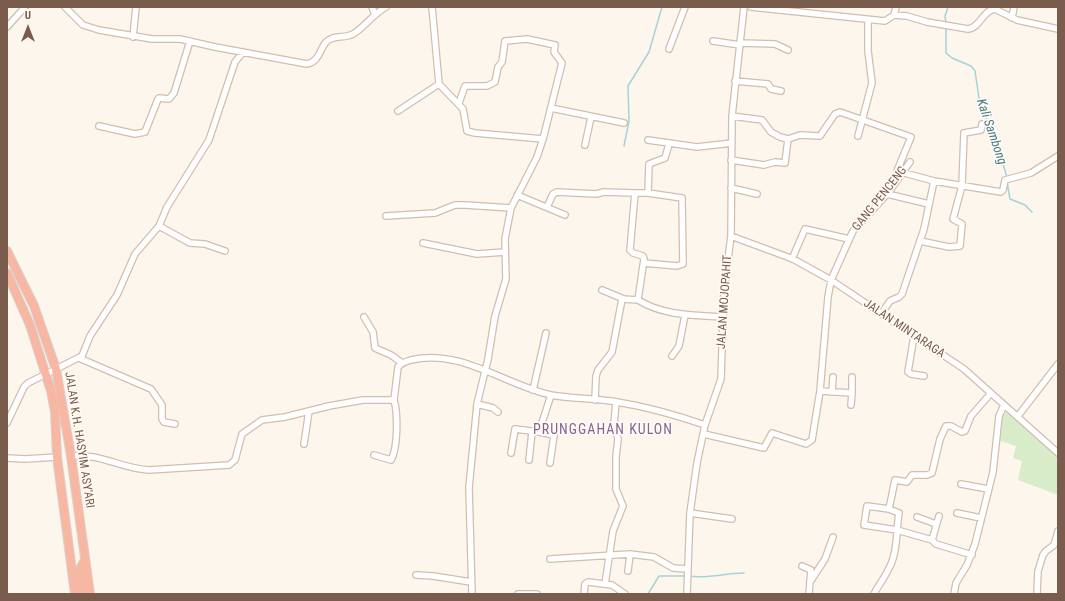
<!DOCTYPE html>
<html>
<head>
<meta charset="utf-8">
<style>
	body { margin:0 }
	#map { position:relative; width:1065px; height:601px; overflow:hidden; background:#fdf6ec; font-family:"Roboto Condensed",sans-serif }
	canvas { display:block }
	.frame { position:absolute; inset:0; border:8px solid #7a5c4d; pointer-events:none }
	.north { position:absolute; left:8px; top:8px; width:40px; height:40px; -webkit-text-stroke:3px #fffaf3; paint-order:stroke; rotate:0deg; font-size:11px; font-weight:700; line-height:16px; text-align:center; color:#7a5c4d }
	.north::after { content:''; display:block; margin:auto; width:14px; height:18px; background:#7a5c4d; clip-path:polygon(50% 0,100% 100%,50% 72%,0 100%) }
</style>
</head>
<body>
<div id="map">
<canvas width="1065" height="601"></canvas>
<div class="frame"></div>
<div class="north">U</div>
</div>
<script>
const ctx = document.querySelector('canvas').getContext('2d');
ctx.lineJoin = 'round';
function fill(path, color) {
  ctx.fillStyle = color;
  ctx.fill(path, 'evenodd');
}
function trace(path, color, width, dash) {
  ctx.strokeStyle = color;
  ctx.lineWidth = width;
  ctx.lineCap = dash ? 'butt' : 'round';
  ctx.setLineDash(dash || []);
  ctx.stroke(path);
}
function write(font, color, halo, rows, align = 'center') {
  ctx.font = font + ' "Roboto Condensed",sans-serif';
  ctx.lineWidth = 3.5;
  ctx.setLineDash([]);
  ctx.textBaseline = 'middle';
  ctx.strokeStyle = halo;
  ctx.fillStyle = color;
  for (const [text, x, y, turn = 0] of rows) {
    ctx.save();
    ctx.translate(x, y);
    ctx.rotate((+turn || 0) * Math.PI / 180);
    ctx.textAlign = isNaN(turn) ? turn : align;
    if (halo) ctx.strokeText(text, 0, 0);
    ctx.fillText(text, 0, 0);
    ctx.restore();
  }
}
fill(new Path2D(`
	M1007 412 1058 456V495L1018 480 1022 461 1013 458 1016 446 998 440 1001 417Z`), '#d8ecc9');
trace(new Path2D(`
	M946 23 945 16 948 7
	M946 26V53L952 58 971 66 975 71 980 105 997 141 1007 178
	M624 146 629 121 628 86 649 52 662 7
	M1007 182 1010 199 1025 205 1032 212
	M689 576C708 579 725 573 744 573
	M648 594 659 576H686`), '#a5d3da', 1.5);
const minor = new Path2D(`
	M65 7 83 25 99 30 152 39H180L215 47 307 64C320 61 319 50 326 42 334 34 344 39 353 34 365 27 373 14 386 7
	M372 7 375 15
	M432 7 439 84 463 109 467 131 475 133 543 139
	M751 7 885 21 894 15 907 16 927 22 968 29C980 28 983 10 995 9L1017 20 1058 29
	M894 15 896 7
	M1012 18 1014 7
	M7 27 25 7
	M133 37 136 7
	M713 41 740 45
	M740 43 775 44 788 50
	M669 49 685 7
	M735 81 768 84 771 89 781 91
	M459 103 465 86H487L495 82 498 67 502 62 505 41 527 39 555 45 554 52 562 63 543 139 537 157 511 208 505 239 506 279 495 316 488 359 477 404 469 488 472 594
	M551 108 624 123
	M398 111 439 84
	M732 116 762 120 771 132 780 137 788 139 800 135 820 136 835 114 840 112 911 137 897 171 934 181 924 229 902 294 899 297 890 301 881 314
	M99 126 135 134 145 132 158 99 159 98 169 99 174 93 190 41
	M858 136 872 83 868 51V20
	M648 140 697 147 732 143
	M585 145 591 117
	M731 160 764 165 775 162 785 163 788 139
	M934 181 1001 192 1003 190 1005 180 1031 173 1058 156
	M731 188 757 194
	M887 194 929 204
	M517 195 565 215
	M547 207 553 194 557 192 596 194 604 192 635 193
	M386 216 435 213 455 205H465L511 208
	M159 226 190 243 205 244 225 251
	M731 236 793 259 831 280 964 369 1058 453
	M920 241 949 247 960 246 962 224 953 219 962 186 964 133 981 130 982 124
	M423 243 477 254 505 252
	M792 259 805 229 849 239
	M644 263 677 266 683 264 682 198 648 193 649 164 665 158 669 144
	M602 290 624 299
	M638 300C664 316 694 315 723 317
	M364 317 373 332 375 348 391 355 402 363
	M914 336 908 372 911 374 924 376
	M672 356 679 346 685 315
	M79 358 151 389 162 405V419L164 422 175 424
	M533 390 546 333
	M820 391 852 393 851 405
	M832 392 833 377
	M852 393V377
	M595 400 596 376 598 370 612 352 622 299 638 300 644 259 643 256 633 253 630 250 635 193H648
	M477 404 493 408 498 412
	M1018 416 1058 364
	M7 423 24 387 28 383 82 356 90 336 117 295 135 254 159 226 167 207 209 140 235 62 243 52
	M539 432 554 435 550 463
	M704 434 764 448 772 433 806 444 812 440 820 391 828 297 831 280 853 231 889 192 910 162
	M304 444 309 411
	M511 453 515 429 539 432 551 395
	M374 455 391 460C398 448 398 413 394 400
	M71 456C101 453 122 469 149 470L229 465 235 460 242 434 262 420 285 417 329 406 363 400H394L398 367C402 362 406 362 411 360 460 348 505 385 551 395 572 399 595 398 617 402 648 407 676 415 705 425
	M7 458 25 459 57 457
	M529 460 532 432
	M961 484 988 489
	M889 509 895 480 907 482 912 475H927L932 473 940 439 946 426H951L962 432 965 431 971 416 991 393
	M690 513 732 519
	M957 513 981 518
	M939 516 932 540 936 544 972 555
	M917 517 936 524
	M550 559 630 554 654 557 673 568 688 569
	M802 566 811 570 809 594
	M628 571 630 554
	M416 575 433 576 471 582
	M810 582 825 559 833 537
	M605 584 613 531 623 506 616 489V457L618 439 614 424 616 402
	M518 594H537
	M584 594 585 584 588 582 612 585 625 594
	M687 594 690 513 697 463 705 425 721 379 724 291 731 236 732 116 744 7
	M874 594C879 584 884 579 888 570 898 554 896 531 899 513L889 509 867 506 864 525 897 530 932 540
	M954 594 956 583 967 565 975 544 993 472 999 416 1004 405
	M1037 594 1038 571 1043 555 1046 551 1054 545 1058 531`);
const highway = new Path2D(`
	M7 251 34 306 56 369 71 456 90 594
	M7 273 30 325 51 391 55 412 57 457 75 594
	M83 594 80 569 85 560`);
trace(minor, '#d1beb0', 8);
trace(highway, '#dad1cd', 10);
trace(minor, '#fff', 5.5);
trace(highway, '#f7b7a3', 8);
write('12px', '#7a5c4d', '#fffaf3', [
	["GANG PENCENG",880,199,-51],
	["JALAN MOJOPAHIT",725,302,-86],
	["JALAN MINTARAGA",904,329,34],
	["JALAN K.H. HASYIM ASY'ARI",79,440,81]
]);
write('italic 13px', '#437c86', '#fffaf3', [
	["Kali Sambong",991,132,71]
]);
ctx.letterSpacing = '1px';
write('14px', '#846695', '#fffaf3', [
	["PRUNGGAHAN KULON",603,430]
]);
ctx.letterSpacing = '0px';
</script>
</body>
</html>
